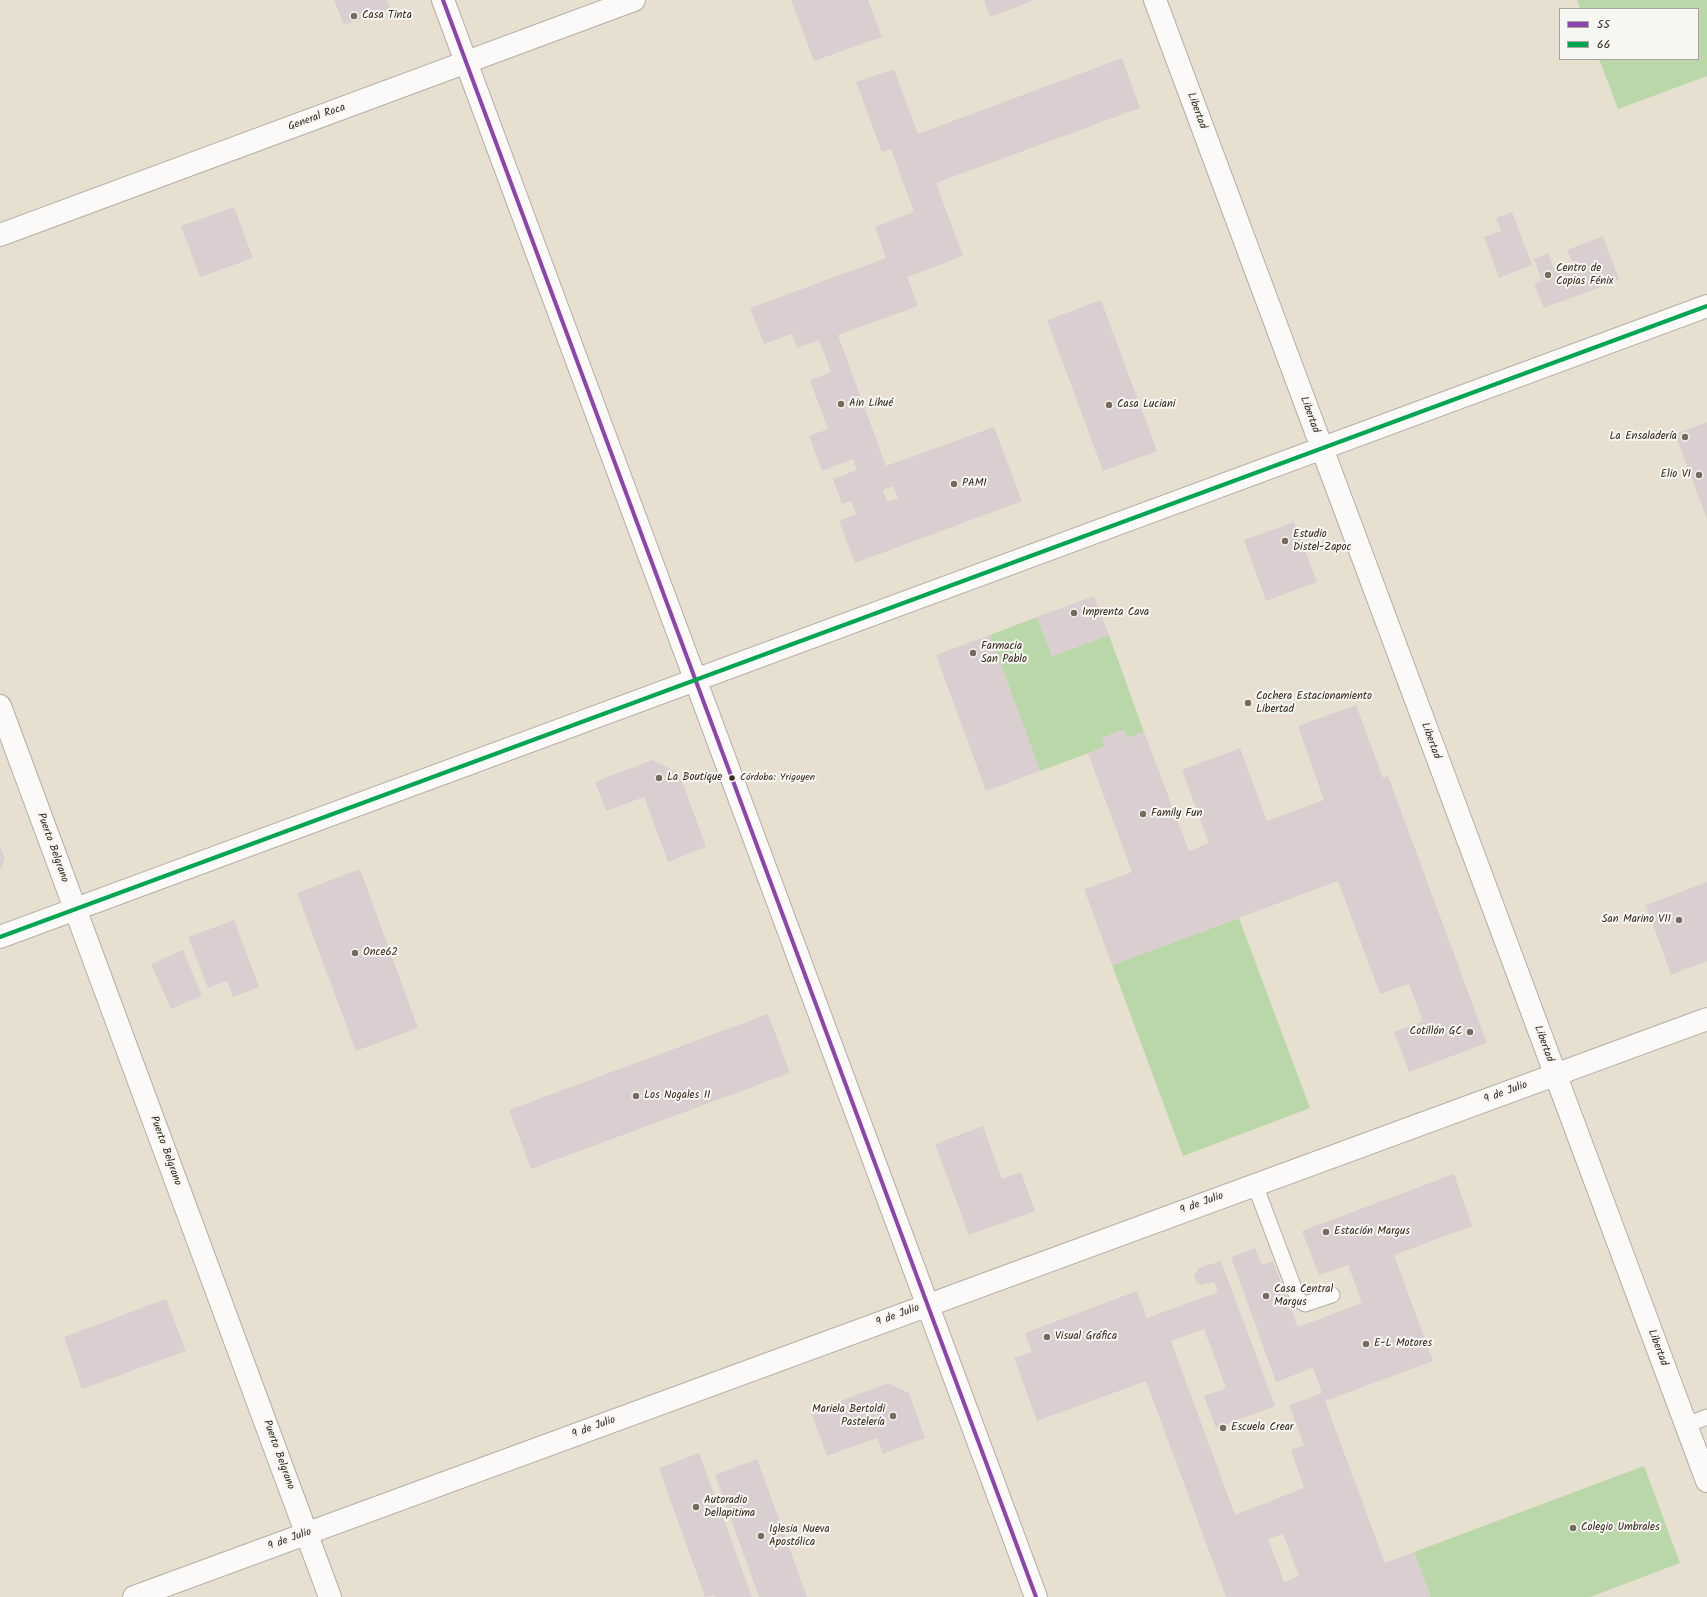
<!DOCTYPE html>
<html>
<head>
<meta charset="utf-8">
<style>
	body { margin:0 }
	#map { position:relative; width:1707px; height:1597px; overflow:hidden; background:#e7e0d1; font-family:Kalam,sans-serif }
	canvas { display:block }
	.legend { position:absolute; left:1559px; top:8px; width:140px; height:52px; box-sizing:border-box; background:#f6f6f2; border:1px solid #aba49d; margin:0; padding:5px 7px; list-style:none; font-size:12px; color:#3b2a1e }
	.legend li { display:flex; align-items:center; gap:8px; height:20px }
	.legend b { width:20px; border:1px solid #aba49d }
</style>
</head>
<body>
<div id="map">
<canvas width="1707" height="1597"></canvas>
<ul class="legend">
<li><b style="height:5px;background:#8e44ad"></b>55</li>
<li><b style="height:5px;background:#00a651"></b>66</li>
</ul>
</div>
<script>
const ctx = document.querySelector('canvas').getContext('2d');
ctx.lineJoin = 'round';
function fill(path, color) {
  ctx.fillStyle = color;
  ctx.fill(path, 'evenodd');
}
function trace(path, color, width, dash) {
  ctx.strokeStyle = color;
  ctx.lineWidth = width;
  ctx.lineCap = dash ? 'butt' : 'round';
  ctx.setLineDash(dash || []);
  ctx.stroke(path);
}
function write(font, color, halo, rows, align = 'center') {
  ctx.font = font + ' Kalam,sans-serif';
  ctx.lineWidth = 4;
  ctx.setLineDash([]);
  ctx.textBaseline = 'middle';
  ctx.strokeStyle = halo;
  ctx.fillStyle = color;
  for (const [text, x, y, turn = 0] of rows) {
    ctx.save();
    ctx.translate(x, y);
    ctx.rotate((+turn || 0) * Math.PI / 180);
    ctx.textAlign = isNaN(turn) ? turn : align;
    if (halo) ctx.strokeText(text, 0, 0);
    ctx.fillText(text, 0, 0);
    ctx.restore();
  }
}
fill(new Path2D(`
	M1577 0H1707V76L1618 109 1599 59H1698V9H1580Z
	M1037 617 1052 656 1109 635 1144 732 1127 738 1124 730 1102 738 1105 747 1040 771 990 635Z
	M1239 918 1310 1108 1183 1156 1112 965Z
	M1644 1466 1680 1563 1590 1597H1431L1414 1552Z`), '#b9d7a8');
fill(new Path2D(`
	M334 0H387L390 8 344 25Z
	M791 0H868L882 37 814 61Z
	M984 0H1035L990 17Z
	M1122 58 1140 108 936 183 963 256 907 277 918 306 838 335 886 466 994 427 1022 501 855 563 839 521 856 514 851 501 842 504 833 479 857 470 853 459 822 471 809 436 828 429 810 380 831 372 819 340 797 348 792 334 764 344 750 308 886 258 875 227 914 212 891 149 882 152 856 82 894 69 918 134ZM893 486 898 498 887 502 883 490Z
	M234 207 253 258 200 277 181 226Z
	M1512 212 1532 265 1499 278 1484 237 1501 231 1496 218Z
	M1603 236 1619 280 1544 308 1534 284 1542 281 1534 259 1548 253 1554 269 1573 263 1567 250Z
	M1101 300 1157 451 1103 471 1047 320Z
	M1707 422V519L1675 434Z
	M1294 522 1317 582 1266 601 1244 540Z
	M1094 596 1109 635 1052 656 1037 617Z
	M990 635 1040 771 986 791 936 655Z
	M1356 705 1383 778 1388 776 1487 1043 1409 1072 1394 1032 1423 1021 1409 984 1380 994 1338 881 1112 965 1084 889 1132 872 1088 753 1105 747 1101 738 1124 730 1127 738 1144 732 1189 851 1209 843 1182 770 1240 748 1267 821 1324 800 1298 726Z
	M652 760 679 773 706 847 668 862 644 797 606 811 595 782Z
	M0 846 5 859 0 869Z
	M360 869 418 1028 356 1051 297 893Z
	M1707 882V961L1671 975 1646 905Z
	M234 920 259 987 233 997 227 981 208 988 188 937Z
	M183 950 202 996 171 1009 151 964Z
	M768 1014 790 1073 531 1169 509 1110Z
	M983 1126 1002 1179 1021 1172 1035 1211 969 1235 935 1144Z
	M1454 1174 1472 1226 1394 1255 1433 1361 1325 1401 1385 1563 1414 1552 1431 1597H1226L1146 1381 1037 1421 1014 1358 1032 1352 1025 1333 1137 1291 1147 1318 1218 1292 1214 1282 1201 1285 1197 1283 1194 1276 1199 1268 1221 1261 1275 1406 1216 1428 1204 1396 1226 1388 1204 1329 1171 1341 1235 1515 1304 1488 1291 1450 1304 1445 1289 1405 1322 1393 1313 1368 1276 1382 1231 1257 1255 1248 1262 1265 1273 1261 1298 1327 1362 1303 1348 1265 1319 1275 1302 1231ZM1283 1534 1299 1576 1284 1582 1268 1539Z
	M166 1299 186 1351 82 1389 64 1337Z
	M888 1383 909 1393 925 1438 883 1454 877 1438 827 1456 811 1412Z
	M699 1453 729 1534 752 1597H715V1595L705 1597 659 1468Z
	M757 1459 807 1597H759L715 1475Z`), '#dbced0');
const lane = new Path2D(`
	M1255 1185 1298 1299 1305 1304 1332 1295
	M1686 1425 1707 1417`);
const street = new Path2D(`
	M443 0 1036 1597
	M1155 0 1707 1481
	M134 1597 1707 1019`);
const secondary = new Path2D(`
	M0 235 634 0
	M0 706 330 1597
	M0 937 1707 306`);
trace(lane, '#b4aea3', 17);
trace(street, '#b4aea3', 24);
trace(secondary, '#b4aea3', 24);
trace(lane, '#fbfaf8', 15);
trace(street, '#fbfaf8', 22);
trace(secondary, '#fbfaf8', 22);
trace(new Path2D(`
	M443 0 1036 1597`), '#8e44ad', 4);
trace(new Path2D(`
	M0 937 1707 306`), '#00a651', 4);
for (const [x, y, r, color] of [
	[354,16,4,"#776a5d"],
	[1548,275,4,"#776a5d"],
	[841,404,4,"#776a5d"],
	[1109,405,4,"#776a5d"],
	[1685,437,4,"#776a5d"],
	[1699,475,4,"#776a5d"],
	[954,484,4,"#776a5d"],
	[1285,541,4,"#776a5d"],
	[1074,613,4,"#776a5d"],
	[973,653,4,"#776a5d"],
	[1248,703,4,"#776a5d"],
	[659,778,4,"#776a5d"],
	[732,778,3.5,"#3b2a1e"],
	[1143,814,4,"#776a5d"],
	[1679,920,4,"#776a5d"],
	[355,953,4,"#776a5d"],
	[1470,1032,4,"#776a5d"],
	[636,1096,4,"#776a5d"],
	[1326,1232,4,"#776a5d"],
	[1266,1296,4,"#776a5d"],
	[1047,1337,4,"#776a5d"],
	[1366,1344,4,"#776a5d"],
	[893,1416,4,"#776a5d"],
	[1223,1428,4,"#776a5d"],
	[696,1507,4,"#776a5d"],
	[1573,1528,4,"#776a5d"],
	[761,1536,4,"#776a5d"]
]) {
  const dot = new Path2D();
  dot.arc(x, y, r, 0, 2 * Math.PI);
  ctx.fillStyle = color;
  ctx.fill(dot);
  trace(dot, '#f6f6f2', 1.5);
}
write('10px', '#3b2a1e', '#f6f6f2', [
	["Córdoba: Yrigoyen",740,778]
], 'left');
write('11px', '#3b2a1e', '#f6f6f2', [
	["Casa Tinta",362,16],
	["Centro de",1556,269],
	["Copias Fénix",1556,282],
	["Ain Lihué",849,404],
	["Casa Luciani",1117,405],
	["La Ensaladería",1677,437,"right"],
	["Elio VI",1691,475,"right"],
	["PAMI",962,484],
	["Estudio",1293,535],
	["Distel-Zapoc",1293,548],
	["Imprenta Cava",1082,613],
	["Farmacia",981,647],
	["San Pablo",981,660],
	["Cochera Estacionamiento",1256,697],
	["Libertad",1256,710],
	["La Boutique",667,778],
	["Family Fun",1151,814],
	["San Marino VII",1671,920,"right"],
	["Once62",363,953],
	["Cotillón GC",1462,1032,"right"],
	["Los Nogales II",644,1096],
	["Estación Margus",1334,1232],
	["Casa Central",1274,1290],
	["Margus",1274,1303],
	["Visual Gráfica",1055,1337],
	["E-L Motores",1374,1344],
	["Mariela Bertoldi",885,1410,"right"],
	["Pastelería",885,1423,"right"],
	["Escuela Crear",1231,1428],
	["Autoradio",704,1501],
	["Dellapitima",704,1514],
	["Colegio Umbrales",1581,1528],
	["Iglesia Nueva",769,1530],
	["Apostólica",769,1543]
], 'left');
write('11px', '#3b2a1e', '#f6f6f2', [
	["Libertad",1196,111,70],
	["General Roca",317,118,-20],
	["Libertad",1309,415,70],
	["Libertad",1430,741,70],
	["Puerto Belgrano",52,848,70],
	["Libertad",1543,1044,70],
	["9 de Julio",1506,1093,-20],
	["Puerto Belgrano",165,1151,70],
	["9 de Julio",1202,1204,-20],
	["9 de Julio",898,1316,-20],
	["Libertad",1657,1348,69],
	["9 de Julio",594,1428,-20],
	["Puerto Belgrano",278,1455,70],
	["9 de Julio",290,1540,-20]
]);
</script>
</body>
</html>
